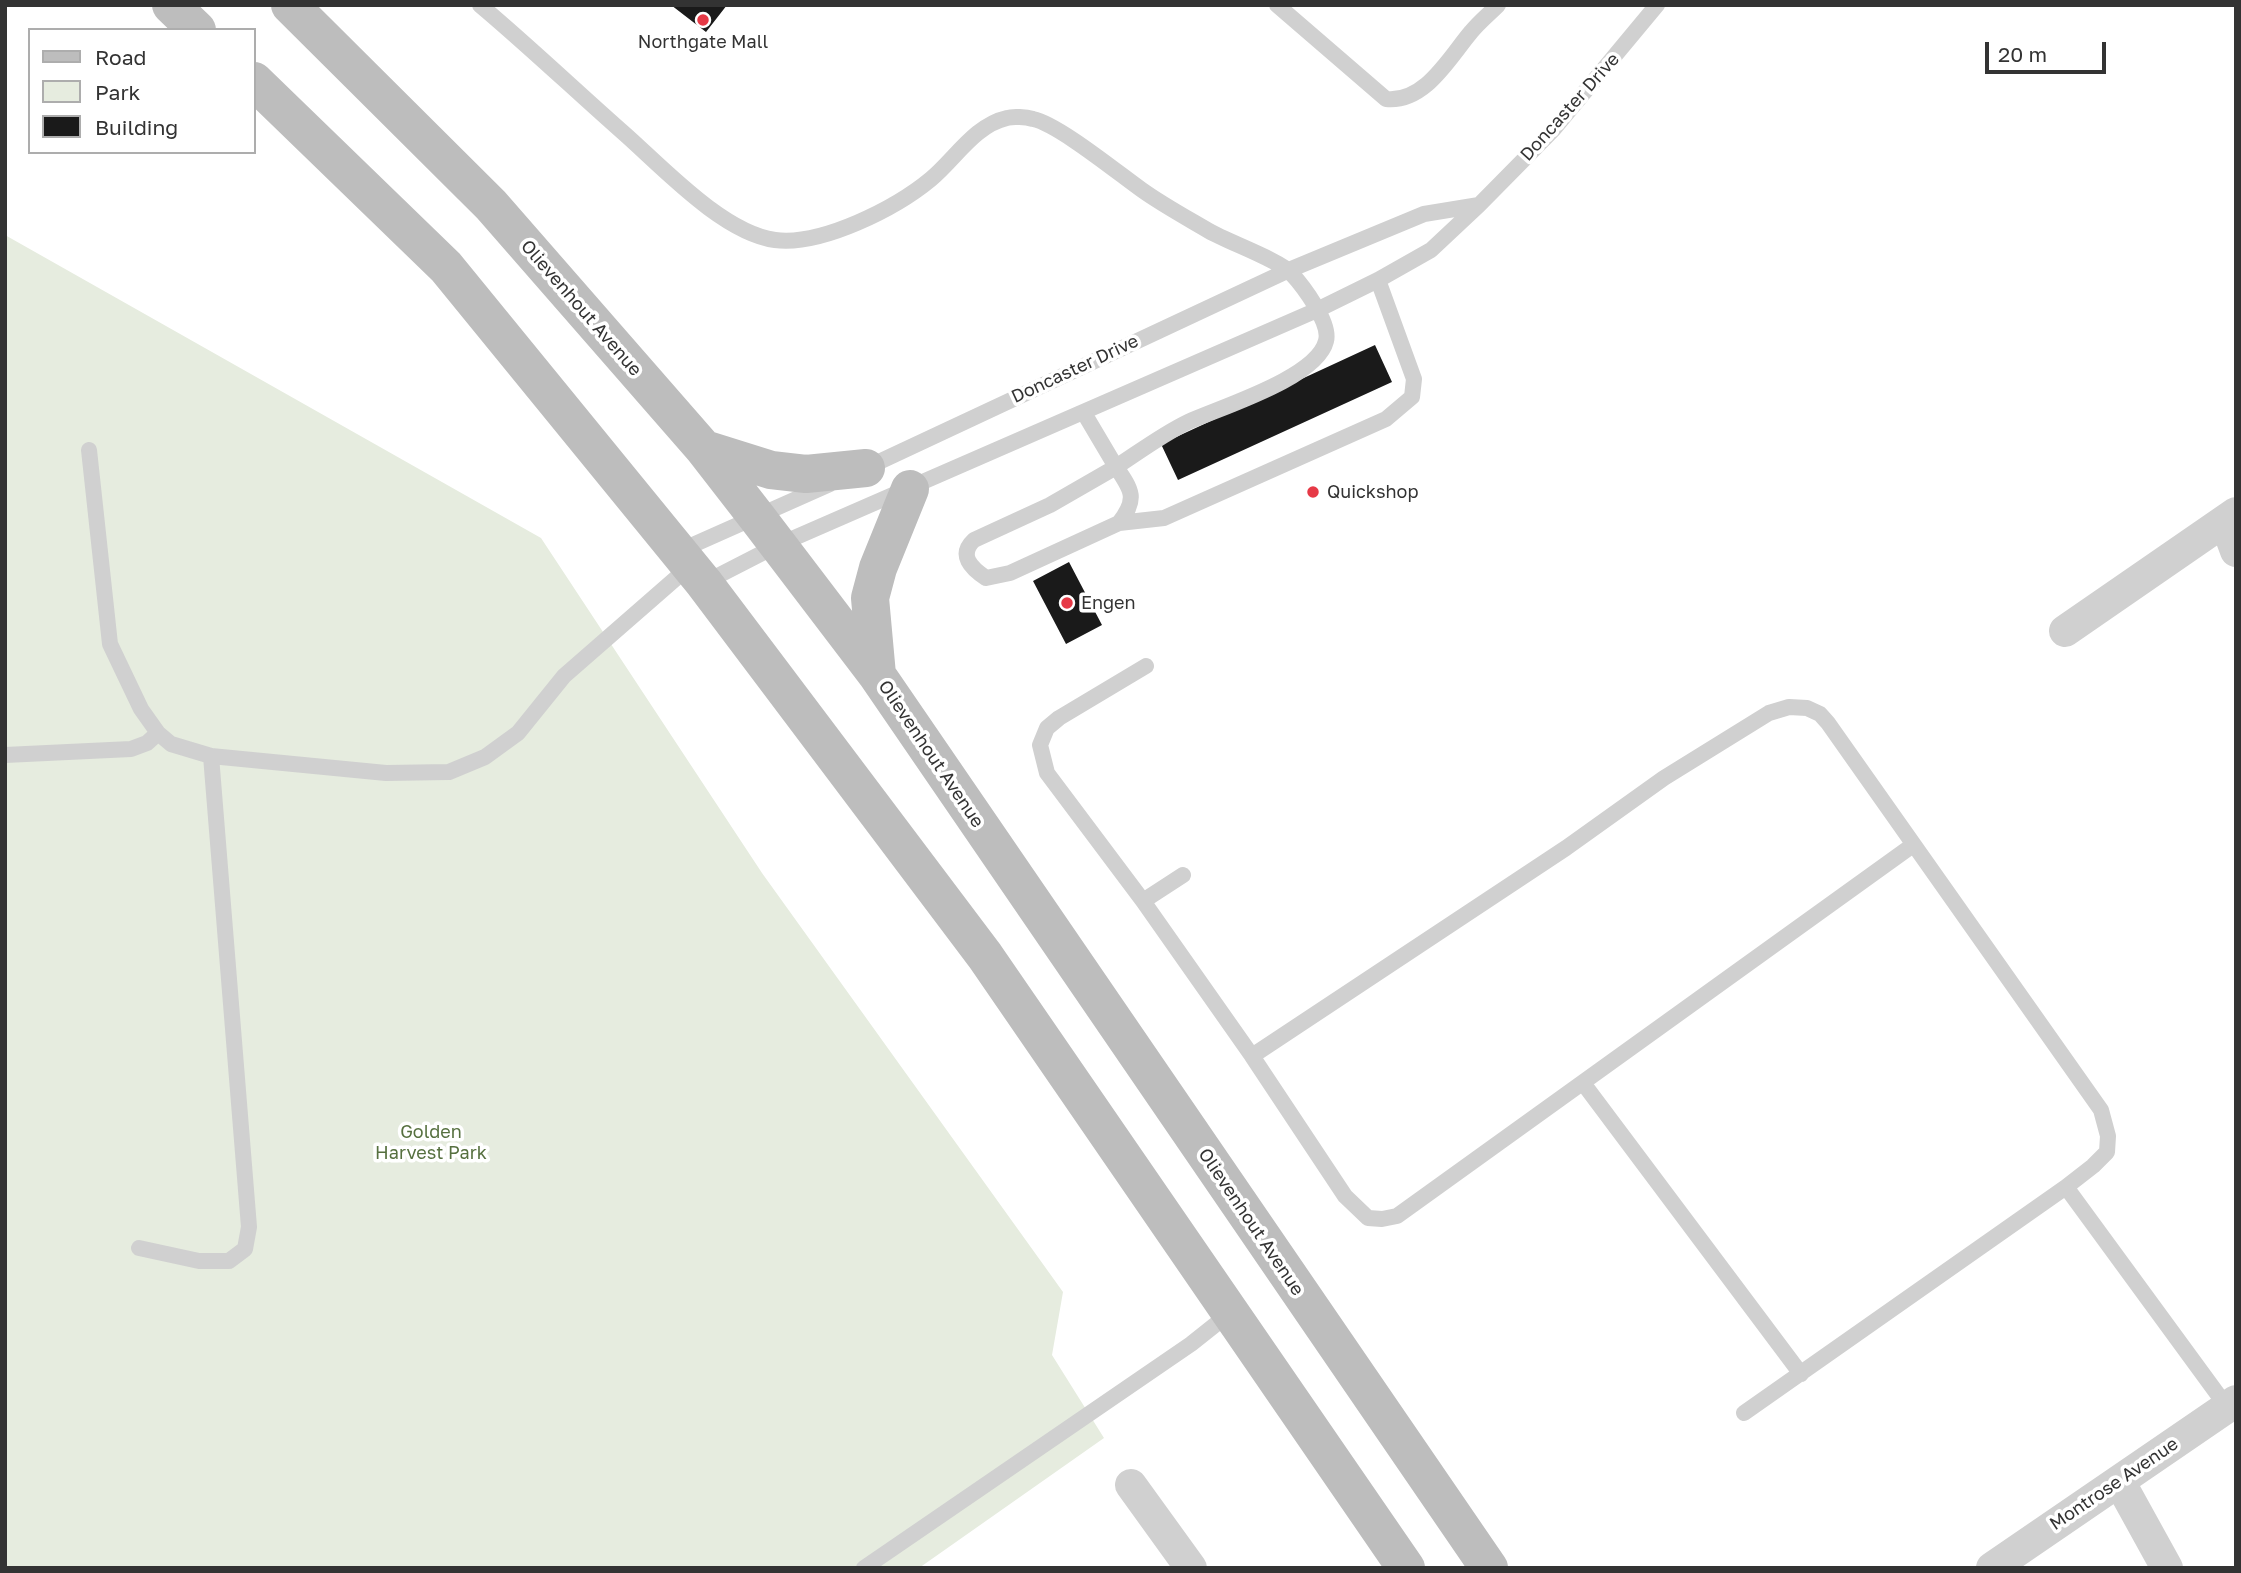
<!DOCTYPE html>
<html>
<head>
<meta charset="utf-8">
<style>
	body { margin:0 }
	#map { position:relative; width:2241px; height:1573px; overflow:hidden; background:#fff; font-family:"Golos Text",sans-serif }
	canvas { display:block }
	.frame { position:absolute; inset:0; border:7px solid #333; pointer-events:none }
	.legend { position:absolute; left:28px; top:28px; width:228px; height:126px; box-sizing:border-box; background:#fff; border:2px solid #adadad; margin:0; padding:9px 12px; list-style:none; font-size:21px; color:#333 }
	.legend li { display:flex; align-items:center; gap:14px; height:35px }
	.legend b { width:35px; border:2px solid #adadad }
	.scale { position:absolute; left:1985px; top:42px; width:121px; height:32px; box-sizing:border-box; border:4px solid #333; border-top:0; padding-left:9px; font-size:21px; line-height:24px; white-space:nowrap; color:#333; -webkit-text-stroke:5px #fff; paint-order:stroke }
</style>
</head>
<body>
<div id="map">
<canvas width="2241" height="1573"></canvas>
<div class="frame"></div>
<ul class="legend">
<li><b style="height:9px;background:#bdbdbd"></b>Road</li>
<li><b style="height:19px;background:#e6ecdf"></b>Park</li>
<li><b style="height:19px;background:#1a1a1a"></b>Building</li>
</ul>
<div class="scale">20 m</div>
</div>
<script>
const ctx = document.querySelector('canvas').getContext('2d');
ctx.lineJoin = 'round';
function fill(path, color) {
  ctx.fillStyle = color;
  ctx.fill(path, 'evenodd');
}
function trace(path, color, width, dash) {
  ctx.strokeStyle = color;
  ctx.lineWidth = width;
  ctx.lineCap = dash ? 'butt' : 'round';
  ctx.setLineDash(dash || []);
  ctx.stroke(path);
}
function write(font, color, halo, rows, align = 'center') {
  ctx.font = font + ' "Golos Text",sans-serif';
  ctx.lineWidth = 7;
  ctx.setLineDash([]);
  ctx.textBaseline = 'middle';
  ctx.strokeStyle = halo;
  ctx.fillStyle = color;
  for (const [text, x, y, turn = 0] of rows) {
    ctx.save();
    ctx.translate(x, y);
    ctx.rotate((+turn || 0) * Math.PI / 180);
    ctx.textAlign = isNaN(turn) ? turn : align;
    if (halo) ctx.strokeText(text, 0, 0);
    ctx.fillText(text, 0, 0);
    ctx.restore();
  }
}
fill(new Path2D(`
	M5 235 541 538 762 873 1063 1292 1052 1355 1104 1438 919 1568H5Z`), '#e6ecdf');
fill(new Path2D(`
	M671 5H727L706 32Z
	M1375 345 1392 382 1178 480 1161 444Z
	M1069 562 1102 625 1066 644 1033 581Z`), '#1a1a1a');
trace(new Path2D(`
	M480 5C530 47 578 93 627 136 665 170 724 233 775 240 822 246 896 208 931 179 955 159 975 125 1007 118 1013 116 1026 117 1033 119 1058 124 1118 173 1142 190 1163 205 1187 218 1209 231 1228 242 1279 260 1291 273 1303 286 1331 323 1326 341 1317 378 1221 407 1188 422 1163 434 1139 452 1116 467L1084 413
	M1277 5 1386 99C1425 103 1449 58 1471 32 1479 22 1489 14 1498 5
	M89 450 110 644 141 709 158 733 171 744 211 756 386 773 449 772 485 757 518 733 564 676 690 566
	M1116 467C1132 490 1138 499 1119 523L1010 573 986 578C971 568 958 555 974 540L1050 505Z
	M866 468 1289 270 1424 214 1479 205
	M1119 523 1164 518 1386 419 1412 397 1414 379 1378 280
	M677 552 830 484
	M704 583 778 545 1317 310 1378 280 1431 250 1479 205 1553 130 1657 5
	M5 755 131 749 147 743 158 733
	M1183 875 1143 901 1252 1056 1566 848 1664 778 1769 713 1789 707 1807 708 1820 714 1828 723 2101 1110 2108 1136 2107 1152 2093 1166 2066 1187 2227 1407
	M1143 901 1047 773 1040 745 1047 728 1059 718 1146 666
	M1252 1056 1345 1196 1368 1218 1382 1219 1397 1216 1913 845
	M1583 1083 1801 1374
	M139 1248 199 1261H229L245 1249 249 1227 211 756
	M1744 1413 2066 1187
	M864 1568 1191 1344 1230 1313`), '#d0d0d0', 16);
trace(new Path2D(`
	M2225 521 2236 551
	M2065 631 2236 513
	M2119 1481 2167 1568
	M1131 1485 1191 1568
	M1992 1568 2236 1401`), '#d0d0d0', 32);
trace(new Path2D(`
	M171 5 197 30
	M290 5 491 205 704 449 756 516 877 675 1489 1568
	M254 81 446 267 704 583 985 956 1406 1568
	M704 449 771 470 806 474 866 468
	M877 675 870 598 878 568 910 489`), '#bdbdbd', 38);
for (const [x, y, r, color] of [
	[703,20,7,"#e63946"],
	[1313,492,7,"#e63946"],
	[1067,603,7,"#e63946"]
]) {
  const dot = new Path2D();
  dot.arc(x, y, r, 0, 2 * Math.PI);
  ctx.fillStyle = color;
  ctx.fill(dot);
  trace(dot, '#fff', 2.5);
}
write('18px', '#333', '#fff', [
	["Northgate Mall",703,42,"center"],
	["Quickshop",1327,492],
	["Engen",1081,603]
], 'left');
write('18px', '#333', '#fff', [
	["Doncaster Drive",1570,107,-48],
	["Olievenhout Avenue",581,308,49],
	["Doncaster Drive",1075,369,-25],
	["Olievenhout Avenue",931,754,56],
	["Olievenhout Avenue",1251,1222,56],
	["Montrose Avenue",2114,1484,-34]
]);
write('18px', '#56703f', '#fff', [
	["Golden",431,1132],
	["Harvest Park",431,1153]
]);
</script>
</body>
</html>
